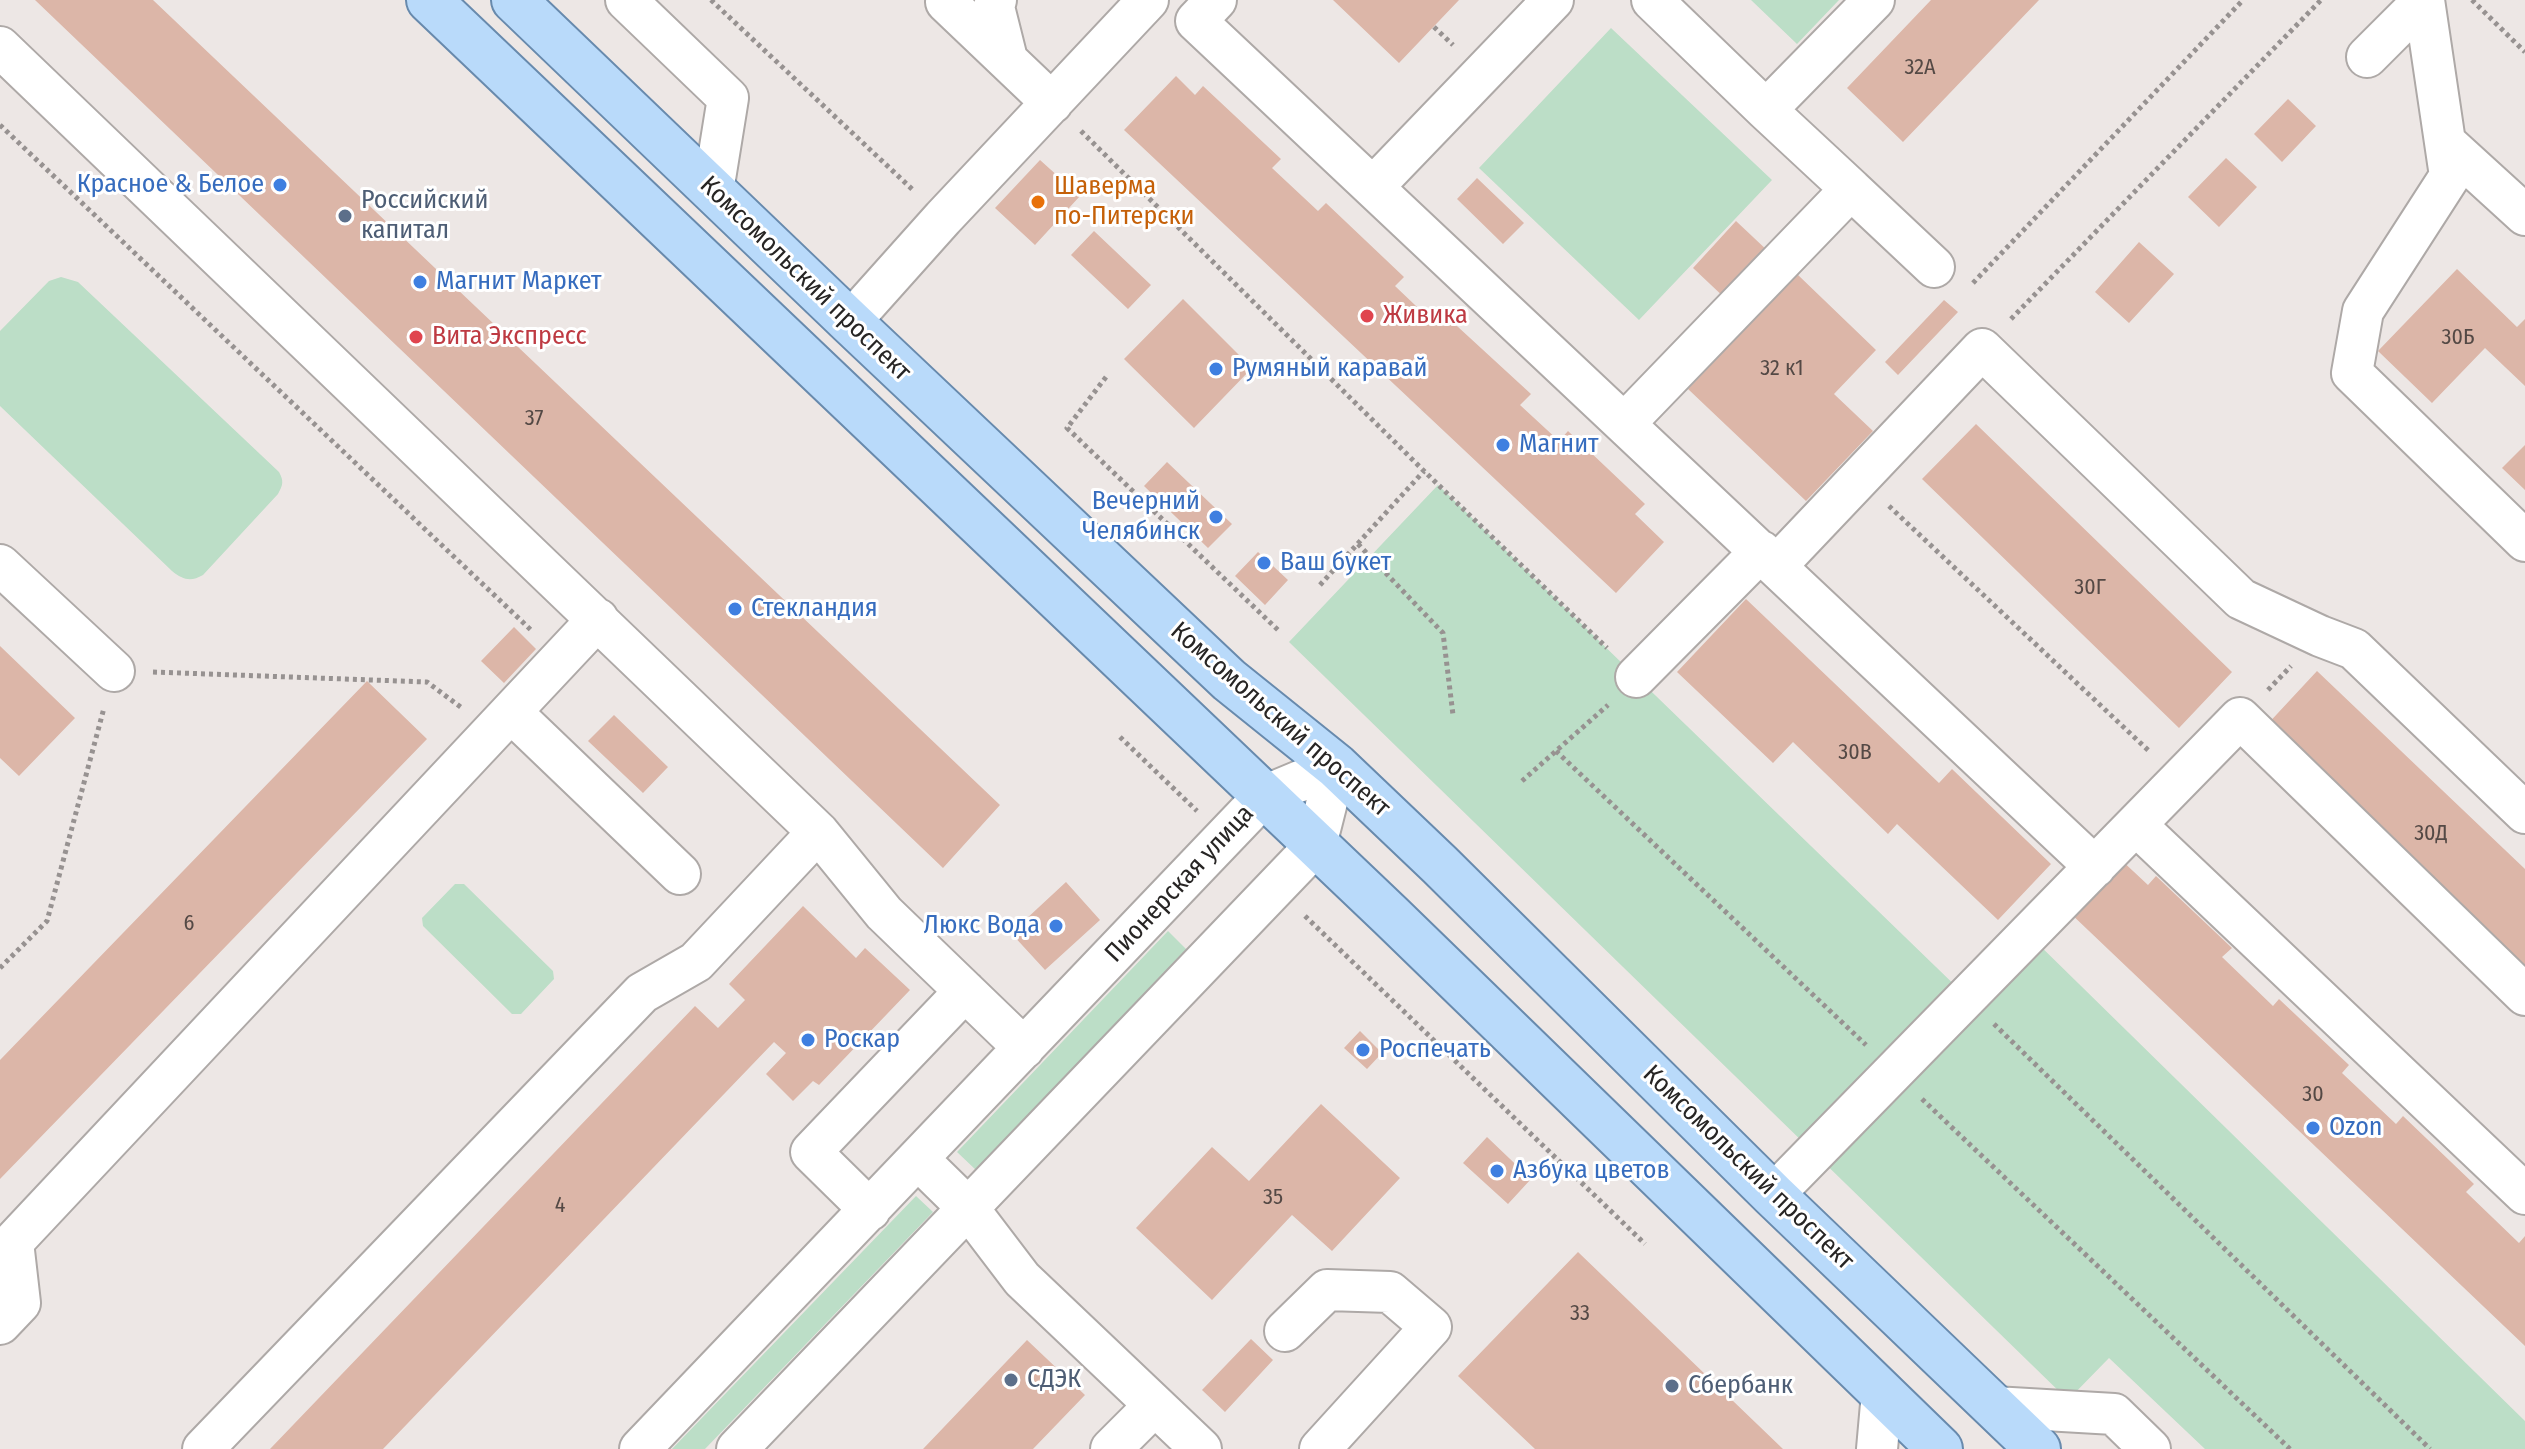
<!DOCTYPE html>
<html>
<head>
<meta charset="utf-8">
<style>
	body { margin:0 }
	canvas { display:block; background:#ede7e5 }
</style>
</head>
<body>
<canvas width="2525" height="1449"></canvas>
<script>
const ctx = document.querySelector('canvas').getContext('2d');
ctx.lineJoin = 'round';
function fill(path, color) {
  ctx.fillStyle = color;
  ctx.fill(path, 'evenodd');
}
function trace(path, color, width, dash) {
  ctx.strokeStyle = color;
  ctx.lineWidth = width;
  ctx.lineCap = dash ? 'butt' : 'round';
  ctx.setLineDash(dash || []);
  ctx.stroke(path);
}
function write(font, color, halo, rows, align = 'center') {
  ctx.font = font + ' "Fira Sans Condensed",sans-serif';
  ctx.lineWidth = 6;
  ctx.setLineDash([]);
  ctx.textBaseline = 'middle';
  ctx.strokeStyle = halo;
  ctx.fillStyle = color;
  for (const [text, x, y, turn = 0] of rows) {
    ctx.save();
    ctx.translate(x, y);
    ctx.rotate((+turn || 0) * Math.PI / 180);
    ctx.textAlign = isNaN(turn) ? turn : align;
    if (halo) ctx.strokeText(text, 0, 0);
    ctx.fillText(text, 0, 0);
    ctx.restore();
  }
}
fill(new Path2D(`
	M1751 0H1839L1797 44Z
	M1611 28 1772 180 1639 320 1479 168Z
	M61 277 78 282 279 472C284 481 283 485 278 494L203 575C191 582 183 580 172 571L0 406V331L49 281Z
	M1438 485 1967 997 2029 935 2525 1421V1449H2205L2109 1358 2068 1400 1289 642Z
	M455 884H464L553 971 554 979 521 1014H512L423 926 422 918Z
	M1168 931 1188 951 977 1171 957 1152Z
	M916 1196 933 1212 705 1449H672Z`), '#bcdec7');
fill(new Path2D(`
	M35 0H153L1000 805 943 868Z
	M1333 0H1459L1399 63Z
	M1931 0H2039L1903 142 1847 88Z
	M1176 76 1195 95 1203 86 1281 159 1272 168 1318 211 1326 203 1404 277 1395 286 1436 325 1445 315 1531 394 1520 405 1559 441 1568 431 1645 504 1635 514 1664 542 1616 593 1124 130Z
	M2288 99 2316 126 2282 162 2254 134Z
	M2226 158 2257 187 2219 227 2188 197Z
	M1040 160 1080 196 1035 245 995 208Z
	M1477 178 1524 223 1503 244 1457 199Z
	M1736 221 1770 253 1727 300 1693 268Z
	M1094 231 1151 285 1128 309 1071 255Z
	M2139 242 2174 274 2129 323 2095 292Z
	M2457 269 2517 327 2525 319V386L2485 348 2432 403 2378 351Z
	M1797 274 1876 350 1834 394 1873 431 1806 501 1688 389Z
	M1183 299 1252 368 1194 428 1124 359Z
	M1944 300 1958 312 1898 375 1885 362Z
	M1976 424 2232 672 2179 728 1922 479Z
	M2525 445V490L2502 468Z
	M1167 462 1232 524 1208 548 1144 486Z
	M1258 552 1288 580 1265 605 1235 576Z
	M1746 599 1939 783 1952 769 2051 864 1998 920 1897 824 1888 834 1793 742 1773 763 1677 672Z
	M514 627 536 649 504 683 481 661Z
	M0 646 75 718 19 776 0 758Z
	M2317 671 2525 869V977L2264 728Z
	M367 681 427 739 0 1179V1060Z
	M614 715 668 767 643 793 588 741Z
	M2118 857 2148 885 2156 876 2232 948 2222 957 2273 1006 2279 999 2349 1065 2342 1073 2396 1124 2403 1116 2474 1184 2466 1192 2519 1243 2525 1236V1346L2068 911Z
	M1066 882 1100 920 1045 970 1011 933Z
	M803 906 856 958 865 948 910 990 819 1085 813 1081 793 1101 766 1074 786 1053 774 1042 383 1449H270L695 1006 718 1028 745 1000 729 984Z
	M1360 1031 1382 1053 1367 1069 1344 1048Z
	M1321 1104 1400 1178 1332 1251 1292 1215 1212 1300 1136 1228 1212 1147 1249 1181Z
	M1487 1137 1531 1179 1508 1204 1463 1163Z
	M1578 1252 1783 1449H1535L1499 1415 1458 1376Z
	M1251 1339 1273 1360 1225 1412 1202 1390Z
	M1027 1340 1085 1395 1033 1449H923Z`), '#dcb6a8');
const minor = new Path2D(`
	M626 0 728 98 713 191
	M996 0 994 7 1007 59
	M1216 0 1196 21 2095 867
	M1652 0 1766 110 1874 0
	M2424 0 2450 176 2363 311 2352 373 2525 541
	M946 2 1052 103
	M0 47 818 832 884 913 1024 1048
	M2367 57 2424 0
	M2446 143 2525 215
	M1373 187 1553 0
	M1851 189 1934 267
	M850 322 943 218 1148 0
	M1625 423 1851 189 1766 110
	M0 565 114 671
	M1777 565 1982 349 2241 599 2320 636 2354 649 2525 813
	M1636 677 1761 551
	M511 712 680 874
	M2136 825 2525 1194
	M918 1159 968 1208 1022 1279 1201 1449
	M1773 1195 2240 718 2525 995
	M870 1210 811 1152 965 991
	M0 1324 20 1303 13 1242 598 619
	M1285 1331 1327 1290 1390 1292 1431 1327 1320 1449
	M1994 1407 2114 1414 2150 1449
	M203 1449 642 993 696 962 818 832
	M640 1449 1264 796 1336 766
	M737 1449 1316 845 1336 766
	M1111 1449 1154 1406
	M1877 1449 1882 1393`);
const major = new Path2D(`
	M429 0 1391 916 1940 1449
	M514 0 850 322 1229 680 1336 766 1440 865 1773 1195 2038 1449`);
trace(minor, '#aea9a7', 44);
trace(major, '#688aad', 48);
trace(new Path2D(`
	M711 0 913 190
	M2472 0 2525 52
	M1434 27 1453 45
	M0 125 531 630
	M1081 131 1424 471 1607 648
	M1973 283 2243 0
	M2011 319 2321 0
	M1106 377 1067 428 1278 630
	M1889 506 2150 752
	M1358 544 1443 633 1453 715
	M1320 585 1424 471
	M153 672 427 682 462 708
	M2268 690 2291 666
	M1120 737 1197 811
	M1556 751 1866 1045
	M1522 781 1608 705
	M1305 916 1645 1244
	M0 968 47 921 104 708
	M1994 1024 2430 1449
	M1922 1099 2290 1449`), '#979291', 5, [4, 4]);
trace(minor, '#fff', 40);
trace(major, '#b9dafa', 44);
for (const [x, y, r, color] of [
	[280,185,8,"#3f7fe0"],
	[1038,202,8,"#e8710a"],
	[345,216,8,"#5c6f8a"],
	[420,282,8,"#3f7fe0"],
	[1367,316,8,"#e0444e"],
	[416,337,8,"#e0444e"],
	[1216,369,8,"#3f7fe0"],
	[1503,445,8,"#3f7fe0"],
	[1216,517,8,"#3f7fe0"],
	[1264,563,8,"#3f7fe0"],
	[735,609,8,"#3f7fe0"],
	[1056,926,8,"#3f7fe0"],
	[808,1040,8,"#3f7fe0"],
	[1363,1050,8,"#3f7fe0"],
	[2313,1128,8,"#3f7fe0"],
	[1497,1171,8,"#3f7fe0"],
	[1011,1380,8,"#5c6f8a"],
	[1672,1386,8,"#5c6f8a"]
]) {
  const dot = new Path2D();
  dot.arc(x, y, r, 0, 2 * Math.PI);
  ctx.fillStyle = color;
  ctx.fill(dot);
  trace(dot, '#fff', 3);
}
write('22px', '#544945', null, [
	["32А",1920,68],
	["30Б",2458,338],
	["32 к1",1782,369],
	["37",534,419],
	["30Г",2090,588],
	["30В",1855,753],
	["30Д",2431,834],
	["6",189,924],
	["30",2313,1095],
	["35",1273,1198],
	["4",560,1206],
	["33",1580,1314]
]);
write('26px', '#366cbe', '#fff', [
	["Красное & Белое",264,185,"right"],
	["Магнит Маркет",436,282],
	["Румяный каравай",1232,369],
	["Магнит",1519,445],
	["Вечерний",1200,502,"right"],
	["Челябинск",1200,532,"right"],
	["Ваш букет",1280,563],
	["Стекландия",751,609],
	["Люкс Вода",1040,926,"right"],
	["Роскар",824,1040],
	["Роспечать",1379,1050],
	["Ozon",2329,1128],
	["Азбука цветов",1513,1171]
], 'left');
write('26px', '#c56008', '#fff', [
	["Шаверма",1054,187],
	["по-Питерски",1054,217]
], 'left');
write('26px', '#4e5e75', '#fff', [
	["Российский",361,201],
	["капитал",361,231],
	["СДЭК",1027,1380],
	["Сбербанк",1688,1386]
], 'left');
write('26px', '#272524', '#fff', [
	["Комсомольский проспект",805,279,44],
	["Комсомольский проспект",1280,720,41],
	["Пионерская улица",1180,884,-47],
	["Комсомольский проспект",1748,1168,44]
]);
write('26px', '#be3a42', '#fff', [
	["Живика",1383,316],
	["Вита Экспресс",432,337]
], 'left');
</script>
</body>
</html>
